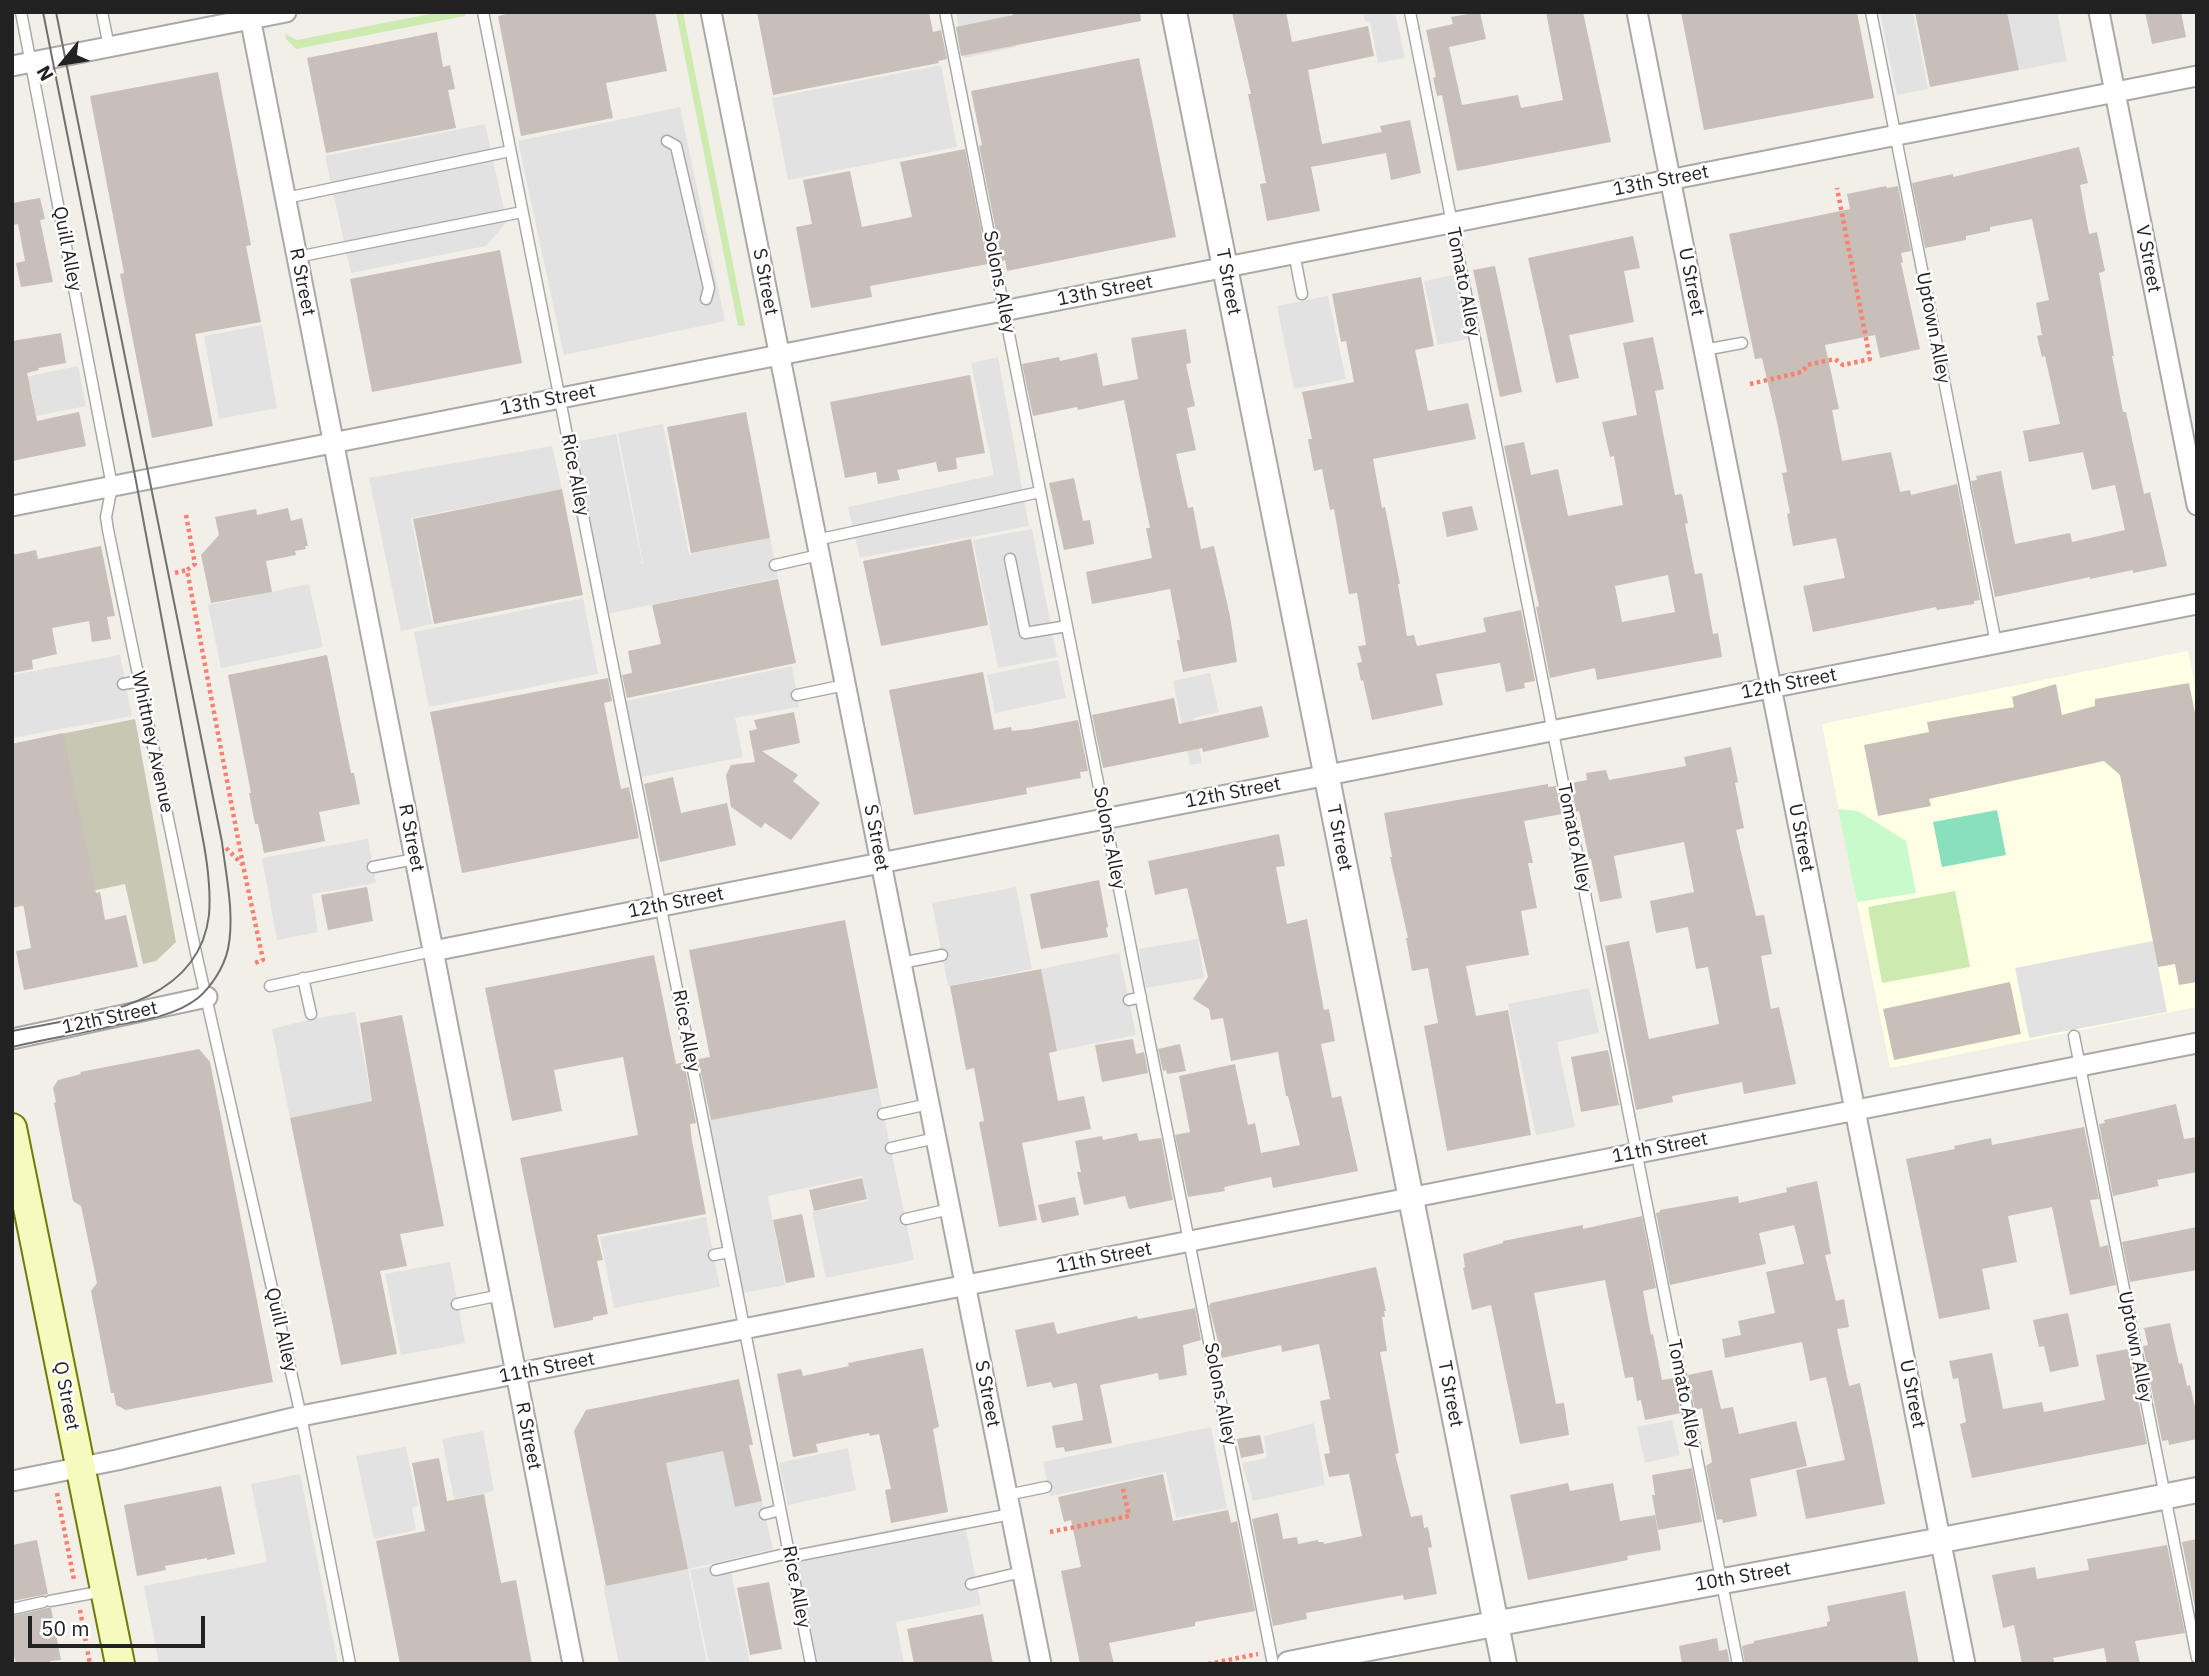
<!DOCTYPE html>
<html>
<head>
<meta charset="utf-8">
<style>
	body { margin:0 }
	#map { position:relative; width:2209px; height:1676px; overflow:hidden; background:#f2efe9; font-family:"IBM Plex Sans",sans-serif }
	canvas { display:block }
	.frame { position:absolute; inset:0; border:14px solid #222; pointer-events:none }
	.north { position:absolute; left:28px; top:28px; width:70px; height:70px; -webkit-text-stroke:5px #fff; paint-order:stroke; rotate:240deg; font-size:19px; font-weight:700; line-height:28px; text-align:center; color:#222 }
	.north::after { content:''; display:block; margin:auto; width:24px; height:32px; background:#222; clip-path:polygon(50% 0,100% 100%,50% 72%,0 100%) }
	.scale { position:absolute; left:28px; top:1616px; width:177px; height:32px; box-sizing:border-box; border:4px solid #222; border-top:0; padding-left:9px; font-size:21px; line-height:24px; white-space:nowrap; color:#222; -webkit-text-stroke:5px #fff; paint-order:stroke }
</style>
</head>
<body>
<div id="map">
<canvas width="2209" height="1676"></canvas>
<div class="frame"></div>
<div class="north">N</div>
<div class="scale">50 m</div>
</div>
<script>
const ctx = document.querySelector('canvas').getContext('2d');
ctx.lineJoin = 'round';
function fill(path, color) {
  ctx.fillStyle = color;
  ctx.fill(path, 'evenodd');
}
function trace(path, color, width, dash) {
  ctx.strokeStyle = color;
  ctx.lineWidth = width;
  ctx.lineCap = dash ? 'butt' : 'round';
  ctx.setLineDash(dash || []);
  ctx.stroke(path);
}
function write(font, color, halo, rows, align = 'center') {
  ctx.font = font + ' "IBM Plex Sans",sans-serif';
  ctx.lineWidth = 5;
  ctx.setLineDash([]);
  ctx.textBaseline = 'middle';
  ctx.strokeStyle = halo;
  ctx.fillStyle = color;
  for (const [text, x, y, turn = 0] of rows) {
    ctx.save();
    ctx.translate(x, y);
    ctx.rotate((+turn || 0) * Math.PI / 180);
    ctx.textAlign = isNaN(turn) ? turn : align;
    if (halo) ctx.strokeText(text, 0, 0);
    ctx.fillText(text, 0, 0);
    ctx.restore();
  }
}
fill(new Path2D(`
	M2188 651 2197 695V1007L1890 1068 1822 724Z`), '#ffffe5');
fill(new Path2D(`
	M135 719 176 942 156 961 143 964 125 884 12 908V744Z`), '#c7c7b4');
fill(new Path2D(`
	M440 12H464L465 16 296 49 286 39 285 34 297 40Z
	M676 12H683L745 325 738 326Z
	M1955 891 1970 967 1882 983 1868 907Z`), '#cdebb0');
fill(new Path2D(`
	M1838 809 1858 811 1906 841 1916 893 1857 902Z`), '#c8facc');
fill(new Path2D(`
	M1997 810 2006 855 1942 867 1933 822Z`), '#88e0be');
fill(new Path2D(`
	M956 12H1009L1016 47 964 58Z
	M1363 12H1395L1405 58 1378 63 1370 21 1365 22Z
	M1880 12H1913L1928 89 1897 95Z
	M2007 12H2057L2067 61 2019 70Z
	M941 65 957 147 788 180 772 98Z
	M680 107 725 321 564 355 518 141Z
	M485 124 507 222 486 246 351 273 325 156Z
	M1462 273 1474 338 1438 345 1424 281Z
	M1328 296 1346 379 1294 389 1277 306Z
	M262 325 277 408 219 419 204 336Z
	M998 357 1029 526 860 558 848 507 994 475 971 363Z
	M78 366 86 406 36 416 31 389 21 378Z
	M663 424 689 554 770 538 778 578 607 614 574 442 616 434 642 562 636 564 643 563 618 433Z
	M552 446 562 489 411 518 432 624 401 631 369 478Z
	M1032 529 1057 657 998 668 973 540Z
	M309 584 323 647 221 668 208 605Z
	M583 598 598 674 429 707 414 632Z
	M120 655 132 716 12 738V675Z
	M1058 660 1066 698 995 713 987 675Z
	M792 666 799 707 735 718 743 757 641 777 626 701Z
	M1210 673 1219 712 1193 718 1202 763 1190 765 1173 681Z
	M368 839 376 883 312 894 318 932 277 940 262 858Z
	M1016 887 1032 969 948 986 932 903Z
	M1198 939 1204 978 1146 988 1139 949Z
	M2153 941 2167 1012 2029 1038 2015 968Z
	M1119 953 1136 1035 1057 1051 1041 969Z
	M1589 988 1599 1033 1557 1042 1575 1127 1536 1135 1508 1004Z
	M355 1012 372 1101 290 1118 272 1029 312 1019Z
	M878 1088 914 1260 826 1278 812 1212 868 1201 862 1176 768 1196 785 1285 743 1293 709 1120Z
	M706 1217 720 1287 614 1308 600 1237Z
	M450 1262 465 1343 401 1355 385 1274Z
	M1672 1420 1680 1455 1645 1463 1637 1427Z
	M1314 1423 1325 1485 1253 1501 1242 1463 1267 1458 1264 1436Z
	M1211 1427 1227 1508 1176 1518 1166 1472 1050 1496 1043 1462Z
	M483 1431 494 1491 454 1499 442 1439Z
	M406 1447 418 1506 412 1508 416 1530 374 1539 356 1456Z
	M848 1448 856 1490 788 1505 779 1463Z
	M723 1451 735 1507 762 1501 773 1549 688 1569 707 1664H619L603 1585 606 1586 688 1569 666 1463Z
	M300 1474 338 1664H159L144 1586 267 1562 251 1484Z
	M963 1515 981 1605 896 1622 904 1664H818L794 1549Z
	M729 1563 750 1664H709L690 1570Z`), '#e2e2e2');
fill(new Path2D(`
	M515 12H655L667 71 606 83 613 118 521 136 498 16Z
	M757 12H929L933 32 941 30 947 59 938 61 939 63 773 95Z
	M1012 12H1140L1141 21 961 56 956 27 1013 15Z
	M1232 12H1286L1292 42 1368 26 1374 56 1308 70 1322 144 1382 132 1380 126 1410 120 1421 173 1391 180 1386 153 1311 167 1320 211 1267 221 1260 184 1266 183 1248 94H1251Z
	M1480 12 1486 39 1449 47 1462 105 1518 95 1521 108 1563 100 1546 12H1583L1611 142 1457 171 1442 95 1437 96 1433 78 1436 77 1426 30 1453 24 1451 17Z
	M1681 12H1857L1874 98 1704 130Z
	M1915 12H2007L2019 70 1930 87Z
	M2145 12H2181L2186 37 2152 44Z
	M437 32 443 67 450 65 455 89 448 90 456 128 326 153 307 58Z
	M1139 58 1176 237 1007 271 1005 260 1002 261 979 146 982 145 971 91Z
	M218 72 251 245 246 246 261 322 195 334 213 426 152 438 120 274 124 273 90 96Z
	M2079 147 2088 183 2080 185 2089 234 2097 232 2105 271 2099 273 2114 356H2112L2123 412H2126L2144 494 2150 492 2167 566 2133 573V570L2090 579V577L1995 597 1971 481 1977 480 1976 476 2001 471 2015 544 2070 533 2072 542 2125 530 2115 485 2092 490 2083 452 2029 462 2023 431 2060 424 2045 356 2042 357 2037 336 2042 335 2036 303 2049 300 2032 219 1990 227V231L1966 236V240L1925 248 1912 183 1953 174V177Z
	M965 149 988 264 870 286 872 297 811 308 796 227 812 224 803 180 850 171 862 227 912 217 900 162Z
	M1886 186 1887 188 1898 186 1911 251 1901 253 1903 262 1901 263 1920 349 1880 358 1875 335 1825 345 1839 409 1832 410 1842 461 1891 452 1900 492 1910 490 1911 495 1957 484 1980 600 1974 601V604L1937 610 1936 607 1813 632 1803 586 1845 578 1836 538 1793 546 1787 514 1790 513 1782 473 1787 472 1777 422 1762 358 1755 359 1729 234 1850 209 1847 194Z
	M40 198 45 219 40 220 53 282 21 287 16 263 25 261 18 224 12 225V203Z
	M1633 236 1640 268 1624 271 1634 322 1569 335 1579 378 1556 383 1528 258Z
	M500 250 522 363 372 392 350 279Z
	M1495 266 1522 392 1500 397 1473 270Z
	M1421 277 1434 346 1415 350 1428 411 1468 403 1476 439 1373 459 1382 508 1385 507 1400 584H1398L1407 636 1414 635 1417 646 1486 632 1483 618 1521 610 1535 681 1524 683 1525 688 1506 692 1500 663 1436 674 1443 705 1372 720 1363 680 1361 681 1357 663 1362 662 1358 646 1366 645 1357 593 1349 594 1334 509 1330 510 1322 469 1314 471 1308 439H1312L1302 392 1354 382 1346 341 1341 342 1332 294Z
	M1186 329 1191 363 1186 364 1195 406 1187 408 1196 450 1176 454 1188 508 1193 507 1201 549 1214 546 1230 616 1237 662 1183 672 1177 640H1180L1170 589 1092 604 1086 572 1152 558 1146 528H1150L1124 400 1078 410 1077 407 1033 416 1022 364 1059 357 1060 361 1097 353 1103 386 1138 379 1131 338Z
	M61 333 66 363 38 368 39 370 27 373 37 421 79 412 86 446 12 461V341Z
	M1653 337 1664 389 1655 391 1675 495 1682 494 1688 523 1685 524 1695 574 1702 573 1713 634 1718 633 1722 657 1597 680 1595 668 1550 678 1536 607 1539 606 1504 446 1524 442 1531 475 1558 469 1568 516 1623 505 1614 456 1610 457 1602 422 1637 415 1623 343ZM1668 575 1675 612 1622 622 1615 586Z
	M970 375 985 453 956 458 957 469 938 472 936 462 897 470 900 480 878 484 876 472 845 478 830 402Z
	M746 412 770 538 691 553 667 427Z
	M1074 478 1083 521 1090 520 1094 544 1064 550 1049 483Z
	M562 489 583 595 434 624 413 519Z
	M1472 506 1478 530 1447 537 1442 512Z
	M288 508 291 521 302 518 308 546H305L306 549 295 551 296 555 266 561 272 592 211 603 201 555 219 535 215 517 256 509 257 515Z
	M971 539 988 625 881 646 863 561Z
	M101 546 115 616 107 617 111 639 92 642 89 621 52 628 57 654 32 660 33 669 12 673V555L36 550 38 559Z
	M778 579 796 663 627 698 622 675 632 673 628 651 661 644 652 605Z
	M327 655 351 773H354L360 804 319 812 325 841 264 853 258 824H255L249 793H251L228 675Z
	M983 672 994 730 1011 727 1012 731 1031 729 1078 720 1088 771 1080 772 1081 778 1026 788 1027 794 914 815 889 690Z
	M608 678 612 701 604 703 621 789 629 787 639 838 462 873 430 712Z
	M2189 683 2197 723V982L2179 985 2175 964 2158 967 2120 775 2104 761 1929 799 1931 806 1878 816 1864 745 1929 732 1927 722 2014 707 2012 697 2056 684 2062 715 2095 706V699Z
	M1174 698 1179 724 1262 706 1269 737 1203 752 1202 748 1103 768 1092 715Z
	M794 712 800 743 762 751 798 775 793 781 820 803 791 840 765 823 761 828 731 807 726 775 731 765 755 762 749 731 757 729 754 720Z
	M63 733 96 893 100 892 105 920 126 915 138 967 24 990 16 951 31 948 23 903 12 905V744Z
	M1731 747 1738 782 1735 783 1744 828 1736 830 1756 916 1764 915 1772 954 1761 956 1771 1009 1779 1007 1796 1084 1744 1094 1742 1082 1672 1096 1673 1102 1636 1110 1605 946 1629 941 1649 1039 1719 1024 1708 967 1696 969 1688 927 1656 933 1650 901 1694 892 1684 842 1614 856 1622 898 1600 902 1591 859H1589L1579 811 1576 812 1571 783 1587 780 1586 773 1606 770 1609 780 1686 766 1684 757Z
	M673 777 681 813 727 803 736 845 660 862 644 784Z
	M1548 784V787L1556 786 1562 814 1524 821 1533 863H1528L1537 908 1521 911 1529 955 1466 966 1476 1016 1508 1010 1531 1135 1447 1151 1424 1026 1438 1023 1428 968 1412 971 1406 938H1408L1390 857H1392L1384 813Z
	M1279 834 1285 866 1276 867 1287 924 1307 919 1324 1010 1329 1009 1335 1041 1321 1044 1332 1098 1341 1096 1358 1171 1273 1188 1271 1177 1224 1187 1225 1191 1188 1197 1175 1135 1190 1132 1179 1076 1235 1064 1248 1125 1255 1123 1261 1153 1300 1145 1288 1096H1286L1278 1052 1231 1061 1223 1018 1211 1020 1209 1009 1193 999 1208 977 1187 888 1155 895 1148 861Z
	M1099 880 1108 927 1106 928 1108 937 1041 949 1030 894Z
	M367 887 373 921 328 930 321 895Z
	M845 920 878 1088 711 1120 698 1059 710 1057 689 950Z
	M654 955 676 1064 684 1062 696 1123 690 1124 692 1141 706 1214 597 1235 603 1260 597 1261 608 1314 593 1317V1320L554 1328 520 1158 638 1135 623 1057 554 1070 562 1111 512 1121 485 988Z
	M1041 969 1057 1051 1049 1053 1058 1101 1084 1096 1091 1129 1022 1143 1037 1220 999 1227 979 1122 984 1121 974 1068 966 1070 950 986Z
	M2010 982 2021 1034 1894 1060 1883 1009Z
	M402 1015 444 1226 400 1234 407 1266 380 1271 397 1354 341 1365 290 1118 372 1101 360 1023Z
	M1133 1039 1136 1054 1144 1052 1148 1073 1102 1082 1095 1045Z
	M1180 1044 1186 1071 1167 1074 1166 1070 1163 1071 1158 1049Z
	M199 1049 210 1062 273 1382 126 1410 116 1405 114 1393H111L91 1291 97 1283 81 1206 73 1201 54 1103 56 1102 53 1088 58 1080 81 1074 80 1072Z
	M1608 1050 1619 1105 1581 1112 1571 1057Z
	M2176 1104 2184 1139 2197 1137V1172L2157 1180 2159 1186 2113 1196 2099 1124 2105 1123 2104 1120Z
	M2084 1127 2099 1199 2090 1200 2100 1247 2108 1245 2116 1285 2070 1295 2052 1207 2008 1216 2017 1262 1982 1269 1990 1309 1939 1319 1906 1159 1955 1149 1954 1146 1991 1138 1992 1145Z
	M1137 1133 1139 1141 1161 1138 1173 1200 1129 1209 1125 1196 1084 1205 1077 1172H1081L1075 1141 1102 1136 1103 1140Z
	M862 1178 867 1199 814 1211 809 1190Z
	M1817 1181 1831 1254 1825 1255 1836 1301 1844 1299 1849 1327 1837 1329 1849 1386 1860 1383 1885 1504 1806 1519 1796 1470 1845 1460 1826 1377 1810 1381 1802 1342 1725 1358 1722 1339 1741 1335 1738 1321 1775 1313 1766 1272 1804 1264 1794 1225 1759 1233 1766 1264 1670 1285 1656 1213 1660 1212V1210L1738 1196 1739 1203 1787 1192 1786 1188Z
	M1075 1197 1079 1215 1042 1223 1038 1205Z
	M802 1214 815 1277 786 1283 773 1220Z
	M1642 1216 1656 1288 1643 1291 1651 1335 1653 1334 1662 1380 1674 1378 1681 1413 1645 1420 1641 1400 1637 1401 1633 1377 1625 1378 1605 1280 1534 1293 1556 1404 1564 1403 1569 1435 1520 1444 1491 1305 1472 1310 1463 1268 1465 1267 1463 1254 1503 1243V1241L1583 1225V1229Z
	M2197 1227V1270L2130 1282 2122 1242Z
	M1376 1267 1386 1311H1384L1385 1317H1382L1387 1351 1380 1352 1399 1453 1395 1454 1411 1517 1422 1515 1424 1528 1428 1527 1432 1547 1428 1548 1437 1594 1404 1600 1403 1595 1306 1613 1307 1619 1273 1626 1252 1519 1278 1513 1283 1539 1297 1537 1298 1544 1318 1540V1542H1324V1544L1362 1536 1349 1474 1329 1477 1324 1454 1330 1453 1320 1401 1330 1399 1319 1344 1282 1352 1281 1345 1222 1358 1209 1306 1211 1303Z
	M1195 1308 1201 1340 1183 1345 1187 1375 1159 1380 1158 1373 1100 1385 1112 1443 1065 1452 1064 1447 1056 1448 1052 1426 1083 1420 1077 1384 1075 1383 1053 1388 1051 1382 1027 1387 1015 1330 1054 1322 1057 1334 1137 1316 1138 1319Z
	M2068 1313 2079 1366 2050 1372 2044 1346 2039 1347 2033 1320Z
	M2170 1323 2179 1364 2182 1363 2187 1386 2190 1385 2197 1416V1439L2169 1445 2168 1440 2162 1441 2143 1346 2148 1345 2144 1328Z
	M923 1348 939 1427 933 1429 948 1512 891 1523 885 1490 891 1489 879 1434 870 1436 869 1433 816 1444 818 1452 793 1457 777 1374 801 1369 803 1376 849 1366 848 1363Z
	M2128 1349 2147 1444 1972 1478 1960 1424 1966 1422 1958 1378 1953 1379 1949 1361 1992 1353 2003 1409 2042 1402 2044 1412 2105 1400 2096 1355Z
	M1712 1370 1721 1409 1733 1407 1739 1434 1796 1421 1807 1466 1750 1479 1757 1516 1723 1523 1722 1519 1717 1520 1706 1466 1712 1462 1702 1408 1695 1410 1688 1375Z
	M739 1379 753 1445H749L762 1501 735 1507 723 1451 666 1463 688 1569 606 1586 574 1431 586 1410Z
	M1260 1435 1264 1453 1241 1458 1237 1439Z
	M439 1458 447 1501 484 1494 501 1583 516 1580 532 1664H400L376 1541 425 1531 412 1463Z
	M1692 1468 1702 1522 1658 1530 1652 1495H1655L1652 1475Z
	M1163 1474 1173 1521 1228 1510 1231 1523 1237 1521 1255 1611 1195 1622V1626L1109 1643 1114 1664H1080L1061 1571 1081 1567 1071 1520 1064 1522 1058 1497Z
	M1568 1483 1570 1491 1613 1483 1620 1521 1655 1515 1661 1550 1627 1556 1628 1560 1528 1580 1510 1495Z
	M221 1486 235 1554 207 1560V1558L165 1566 166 1570 137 1576 124 1505Z
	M2197 1539V1618L2182 1542Z
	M37 1540 48 1594 12 1601V1545Z
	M2167 1545 2185 1633 2135 1641 2140 1664H2107L2104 1648 2053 1658 2055 1664H2022L2014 1625 2003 1628 1992 1575 2035 1567 2037 1579 2089 1570 2087 1559Z
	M769 1582 782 1649 750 1655 737 1588Z
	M1905 1591 1919 1664H1745L1742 1646 1754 1643V1641L1827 1626V1622L1830 1621 1827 1606Z
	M47 1608H51L61 1660 50 1661 51 1664H16L12 1647V1616Z
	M983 1614 993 1664H914L907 1629Z
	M1717 1638 1719 1651 1727 1649 1730 1664H1682L1679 1646Z`), '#c7bfb8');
const service = new Path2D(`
	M21 12 112 486 106 517 108 530 196 953 301 1416 350 1664
	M102 12 109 47
	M483 12 811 1664
	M945 12 1273 1664
	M1410 12 1738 1664
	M1871 12 1996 643
	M667 141 676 146 709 288 706 299
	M286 198 510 151
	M1294 253 1302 294
	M297 257 522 212
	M1704 350 1742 343
	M816 540 1040 492
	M1010 559 1025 633 1067 626
	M775 565 819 555
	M123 684 140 681
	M797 695 845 685
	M373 867 415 859
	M901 963 942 955
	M303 978 311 1014
	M270 986 433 951
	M1129 1000 1141 997
	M2074 1036 2197 1658
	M883 1114 929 1104
	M891 1148 936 1138
	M906 1219 950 1209
	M714 1255 729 1252
	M457 1304 501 1295
	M1007 1495 1046 1487
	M765 1514 780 1510
	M790 1557 1011 1514
	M716 1570 789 1553
	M971 1584 1022 1572
	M50 1601 104 1591
	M12 1609 43 1602`);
const minor = new Path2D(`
	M249 12 573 1664
	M711 12 1041 1664
	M1637 12 1965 1664
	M2099 12 2197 505
	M12 66 286 12
	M12 506 2197 76
	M433 951 2197 604
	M12 1039 207 997
	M12 1481 117 1460 301 1416 2197 1043`);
const tertiary = new Path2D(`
	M1174 12 1504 1664
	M1289 1664C1591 1603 1895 1552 2197 1490`);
const secondary = new Path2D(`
	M12 1128 120 1664`);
trace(service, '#a9a9a9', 13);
trace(minor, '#a9a9a9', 23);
trace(tertiary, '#a9a9a9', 28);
trace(secondary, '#707d05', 32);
trace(new Path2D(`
	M1750 384 1802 372 1807 365 1835 359 1843 365 1870 359 1837 188
	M186 515 195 564 187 570 243 865
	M175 573 187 570
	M226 848 243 865 263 960 255 963
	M57 1493 74 1580
	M1050 1532 1129 1516 1123 1489
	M80 1610 90 1664
	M1208 1664 1258 1654`), '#fa8072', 4.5, [3.5, 3.5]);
trace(service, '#fff', 10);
trace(minor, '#fff', 19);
trace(tertiary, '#fff', 24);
trace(secondary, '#f7fabf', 28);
trace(new Path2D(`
	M12 1031C84 1016 198 1009 209 915 211 891 208 868 204 845L136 481 43 12
	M12 1047C47 1039 82 1033 117 1025 144 1020 175 1016 198 998 212 986 224 967 228 949 235 915 226 876 222 842L56 12`), '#707070', 2);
write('19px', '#222', '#fff', [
	["13th Street",1661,181,-11],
	["Quill Alley",67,249,79],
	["V Street",2148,259,79],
	["R Street",302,282,79],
	["S Street",765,282,79],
	["Solons Alley",999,282,79],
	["T Street",1228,282,79],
	["Tomato Alley",1463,282,79],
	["U Street",1691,282,79],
	["13th Street",1105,291,-11],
	["Uptown Alley",1933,328,79],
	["13th Street",548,400,-11],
	["Rice Alley",575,475,79],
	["12th Street",1789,684,-11],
	["Whittney Avenue",152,742,78],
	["12th Street",1233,793,-11],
	["R Street",411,838,79],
	["S Street",876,838,79],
	["Solons Alley",1109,838,79],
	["T Street",1339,838,79],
	["Tomato Alley",1574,838,79],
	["U Street",1801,838,79],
	["12th Street",676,903,-11],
	["12th Street",110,1018,-12],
	["Rice Alley",686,1031,79],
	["11th Street",1660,1148,-11],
	["11th Street",1104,1258,-11],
	["Quill Alley",281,1330,77],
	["Uptown Alley",2135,1347,79],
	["11th Street",547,1368,-11],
	["S Street",987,1394,79],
	["Solons Alley",1220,1394,79],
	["T Street",1450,1394,79],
	["Tomato Alley",1684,1394,79],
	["U Street",1912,1394,79],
	["Q Street",66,1396,79],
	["R Street",528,1436,79],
	["10th Street",1743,1577,-10],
	["Rice Alley",796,1587,79]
]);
</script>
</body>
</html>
